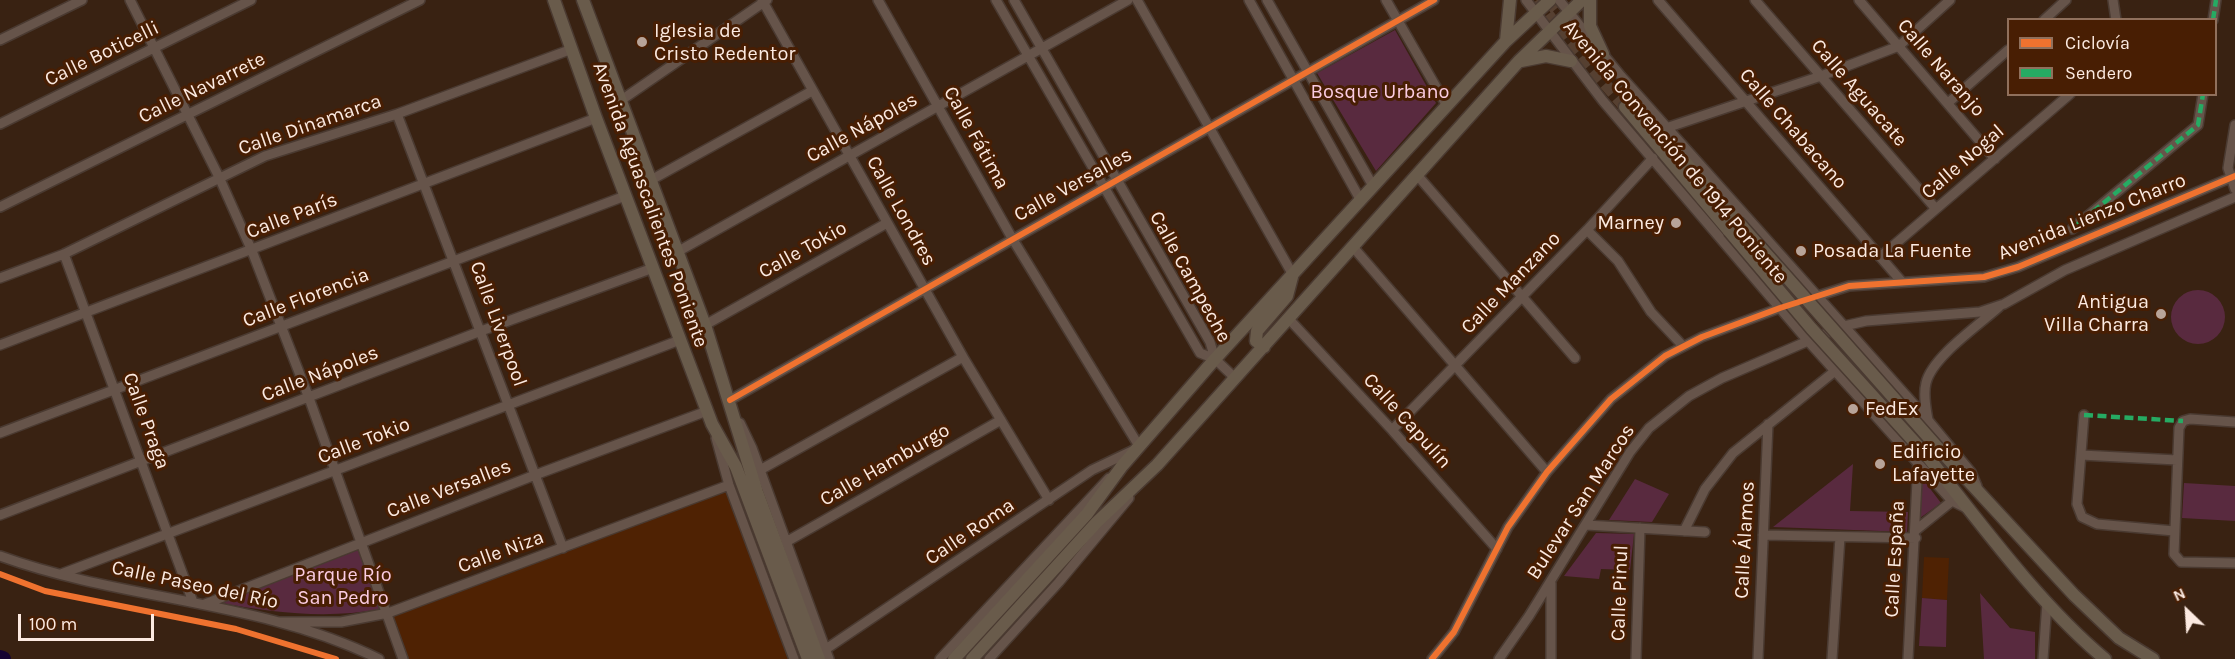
<!DOCTYPE html>
<html>
<head>
<meta charset="utf-8">
<style>
	body { margin:0 }
	#map { position:relative; width:2235px; height:659px; overflow:hidden; background:#392212; font-family:Karla,sans-serif }
	canvas { display:block }
	.legend { position:absolute; left:2007px; top:18px; width:210px; height:78px; box-sizing:border-box; background:#481e03; border:2px solid #90705c; margin:0; padding:8px 10px; list-style:none; font-size:18px; color:#fceae1 }
	.legend li { display:flex; align-items:center; gap:12px; height:30px }
	.legend b { width:30px; border:2px solid #90705c }
	.north { position:absolute; left:2157px; top:581px; width:60px; height:60px; -webkit-text-stroke:4px #481e03; paint-order:stroke; rotate:335deg; font-size:16px; font-weight:700; line-height:24px; text-align:center; color:#fceae1 }
	.north::after { content:''; display:block; margin:auto; width:21px; height:27px; background:#fceae1; clip-path:polygon(50% 0,100% 100%,50% 72%,0 100%) }
	.scale { position:absolute; left:18px; top:614px; width:136px; height:27px; box-sizing:border-box; border:3px solid #fceae1; border-top:0; padding-left:8px; font-size:18px; line-height:21px; white-space:nowrap; color:#fceae1; -webkit-text-stroke:4px #481e03; paint-order:stroke }
</style>
</head>
<body>
<div id="map">
<canvas width="2235" height="659"></canvas>
<ul class="legend">
<li><b style="height:8px;background:#ef722f"></b>Ciclovía</li>
<li><b style="height:8px;background:#26ab63"></b>Sendero</li>
</ul>
<div class="north">N</div>
<div class="scale">100 m</div>
</div>
<script>
const ctx = document.querySelector('canvas').getContext('2d');
ctx.lineJoin = 'round';
function fill(path, color) {
  ctx.fillStyle = color;
  ctx.fill(path, 'evenodd');
}
function trace(path, color, width, dash) {
  ctx.strokeStyle = color;
  ctx.lineWidth = width;
  ctx.lineCap = dash ? 'butt' : 'round';
  ctx.setLineDash(dash || []);
  ctx.stroke(path);
}
function write(font, color, halo, rows, align = 'center') {
  ctx.font = font + ' Karla,sans-serif';
  ctx.lineWidth = 6;
  ctx.setLineDash([]);
  ctx.textBaseline = 'middle';
  ctx.strokeStyle = halo;
  ctx.fillStyle = color;
  for (const [text, x, y, turn = 0] of rows) {
    ctx.save();
    ctx.translate(x, y);
    ctx.rotate((+turn || 0) * Math.PI / 180);
    ctx.textAlign = isNaN(turn) ? turn : align;
    if (halo) ctx.strokeText(text, 0, 0);
    ctx.fillText(text, 0, 0);
    ctx.restore();
  }
}
fill(new Path2D(`
	M729 485 794 659H403L388 613Z
	M1924 557 1949 558 1947 600 1922 598Z`), '#4f2203');
fill(new Path2D(`
	M1395 30 1436 103 1376 171 1317 73Z
	M2171 317a27 27 0 1 1 54 0a27 27 0 1 1-54 0Z
	M1853 464 1850 511 1908 512 1907 532 1773 527Z
	M1922 478 1941 503 1920 518Z
	M1635 479 1669 494 1652 522 1609 520Z
	M2184 483 2235 486V521L2182 518Z
	M1596 533 1634 534 1630 570 1601 569 1599 579 1564 576Z
	M358 550 381 609C327 619 275 613 221 603Z
	M1980 593 2010 628 2035 632V659H1984Z
	M1922 598 1947 600 1946 647 1919 646Z`), '#592a3f');
trace(new Path2D(`
	M0 658 3 659`), '#160432', 16);
trace(new Path2D(`
	M1537 0 1568 41 1625 107
	M1548 0 1631 101`), '#564031', 12, [12, 6]);
const minor = new Path2D(`
	M130 0 219 177 252 251 309 398 403 659
	M762 0 963 357 1049 500
	M878 0 1012 238 1139 446
	M996 0 1200 353 1215 359 1235 378
	M1014 0 1210 342 1215 359
	M1137 0 1293 275
	M1249 0 1360 199
	M1267 0 1373 186
	M1386 0 1447 106
	M1526 0 1603 101 1808 341 1952 501 1968 509
	M1559 0 1621 76 1928 420 1971 472 1977 486
	M1658 0 1902 282
	M1755 0 1936 209
	M1859 0 1995 159
	M2113 0 2116 20
	M2044 20 2066 0
	M2213 20 2216 0
	M0 40 82 0
	M620 101 767 0
	M1948 103 2008 50
	M397 114 563 548
	M0 124 251 0
	M2235 125 2228 168 2235 189
	M1669 127 1821 76 1899 46 1950 0
	M1418 176 1575 358
	M651 180 812 91
	M0 207 420 0
	M2072 229 2198 125 2203 94
	M1587 230 1618 261 1651 312 1683 346
	M1353 247 1547 472
	M677 252 1128 0
	M64 254 193 602
	M1880 257 2070 94
	M0 278 64 254 265 156 397 114 572 49
	M1289 319 1392 430 1497 549
	M705 325 887 223
	M0 345 596 118
	M730 400 1434 0
	M2084 415 2077 504 2082 517 2097 524 2174 531
	M1928 420C1926 408 1923 395 1926 383 1932 357 1979 325 1999 307
	M2235 422 2190 419 2183 421 2179 428 2174 554 2181 562 2235 563
	M740 423 752 448 829 659
	M1392 430 1587 230 1653 158
	M0 433 625 196
	M716 438 729 485 794 659
	M2081 455 2177 460
	M760 470 963 357
	M0 515 481 331 653 268
	M1586 525 1705 532
	M1916 530 1952 501
	M1684 531 1705 489 1733 453 1835 371
	M1763 535 1916 538
	M786 542 1001 420
	M0 556C124 601 260 600 379 659
	M61 574 680 340
	M1551 583V659
	M205 604 535 475 707 411
	M280 622H341L388 613 729 485
	M826 649 1092 470 1136 449
	M940 659 1109 478
	M989 659 1059 582 1129 498
	M1432 659 1454 632 1508 527 1547 472 1611 399 1665 356 1702 337 1780 308 1849 286 1984 277 2018 267 2235 176
	M1499 659 1529 616 1630 452 1649 428 1689 396 1722 378 1808 341 1844 326 1866 321 1980 312 2004 304 2065 270 2235 197
	M1636 659 1640 528
	M1758 659 1768 424
	M1832 659 1840 537
	M1908 659 1918 461
	M2043 659 2047 602`);
const major = new Path2D(`
	M554 0 596 118 712 424 736 467 808 659
	M583 0 705 325 757 492 819 659
	M1590 0V26L1603 54
	M1506 41 1510 0
	M1521 61 1546 56 1571 61
	M1631 101 1738 222
	M1625 107 1729 231
	M1264 347 1256 341 1257 331 1287 296 1292 277
	M1938 448 2074 595 2119 638 2153 659
	M1928 457C1980 523 2041 606 2105 659
	M954 659 1087 514 1122 466 1215 359 1506 41 1550 0
	M972 659 1097 522 1157 465 1519 61 1582 0`);
trace(minor, '#4a3a31', 12);
trace(major, '#4a3a31', 15);
trace(minor, '#66544a', 9);
trace(major, '#695b4b', 12);
const majorBridge = new Path2D(`
	M1738 222 1938 448
	M1729 231 1811 328 1928 457`);
trace(majorBridge, '#4a3a31', 15, []);
trace(majorBridge, '#695b4b', 12);
trace(new Path2D(`
	M2213 20 2216 0
	M2072 229 2198 125 2203 94
	M2084 415 2183 421`), '#26ab63', 4.5, [9, 4.5]);
trace(new Path2D(`
	M730 400 1434 0
	M0 574 45 591 236 629 336 659
	M1432 659 1454 632 1508 527 1547 472 1611 399 1665 356 1702 337 1780 308 1849 286 1984 277 2018 267 2235 176`), '#ef722f', 6);
for (const [x, y, r, color] of [
	[642,42,6,"#b8a499"],
	[1676,223,6,"#b8a499"],
	[1801,251,6,"#b8a499"],
	[2161,314,6,"#b8a499"],
	[1853,409,6,"#b8a499"],
	[1880,464,6,"#b8a499"]
]) {
  const dot = new Path2D();
  dot.arc(x, y, r, 0, 2 * Math.PI);
  ctx.fillStyle = color;
  ctx.fill(dot);
  trace(dot, '#481e03', 2);
}
write('20px', '#fceae1', '#481e03', [
	["Iglesia de",654,31],
	["Cristo Redentor",654,54],
	["Marney",1664,223,"right"],
	["Posada La Fuente",1813,251],
	["Antigua",2149,302,"right"],
	["Villa Charra",2149,325,"right"],
	["FedEx",1865,409],
	["Edificio",1892,452],
	["Lafayette",1892,475]
], 'left');
write('20px', '#fceae1', '#481e03', [
	["Calle Boticelli",102,54,-26],
	["Calle Naranjo",1941,68,49],
	["Calle Navarrete",202,88,-26],
	["Calle Aguacate",1859,93,49],
	["Calle Dinamarca",310,125,-19],
	["Calle Nápoles",862,128,-29],
	["Calle Chabacano",1793,129,49],
	["Calle Fátima",976,138,61],
	["Avenida Convención de 1914 Poniente",1675,152,50],
	["Calle Nogal",1963,162,-41],
	["Calle Versalles",1073,185,-29],
	["Avenida Aguascalientes Poniente",650,205,70],
	["Calle Londres",901,211,61],
	["Calle París",292,216,-21],
	["Avenida Lienzo Charro",2092,217,-22],
	["Calle Tokio",803,250,-29],
	["Calle Campeche",1190,277,61],
	["Calle Manzano",1511,283,-46],
	["Calle Florencia",306,298,-21],
	["Calle Liverpool",498,324,70],
	["Calle Nápoles",320,374,-21],
	["Calle Praga",146,421,70],
	["Calle Capulín",1407,421,48],
	["Calle Tokio",364,441,-21],
	["Calle Hamburgo",885,465,-30],
	["Calle Versalles",449,489,-21],
	["Bulevar San Marcos",1581,502,-57],
	["Calle Roma",970,532,-34],
	["Calle Álamos",1745,540,-87],
	["Calle Niza",501,552,-20],
	["Calle España",1895,559,-87],
	["Calle Paseo del Río",195,585,12],
	["Calle Pinul",1620,593,-88]
]);
write('20px', '#fbcce2', '#481e03', [
	["Bosque Urbano",1380,92],
	["Parque Río",343,575],
	["San Pedro",343,598]
]);
</script>
</body>
</html>
